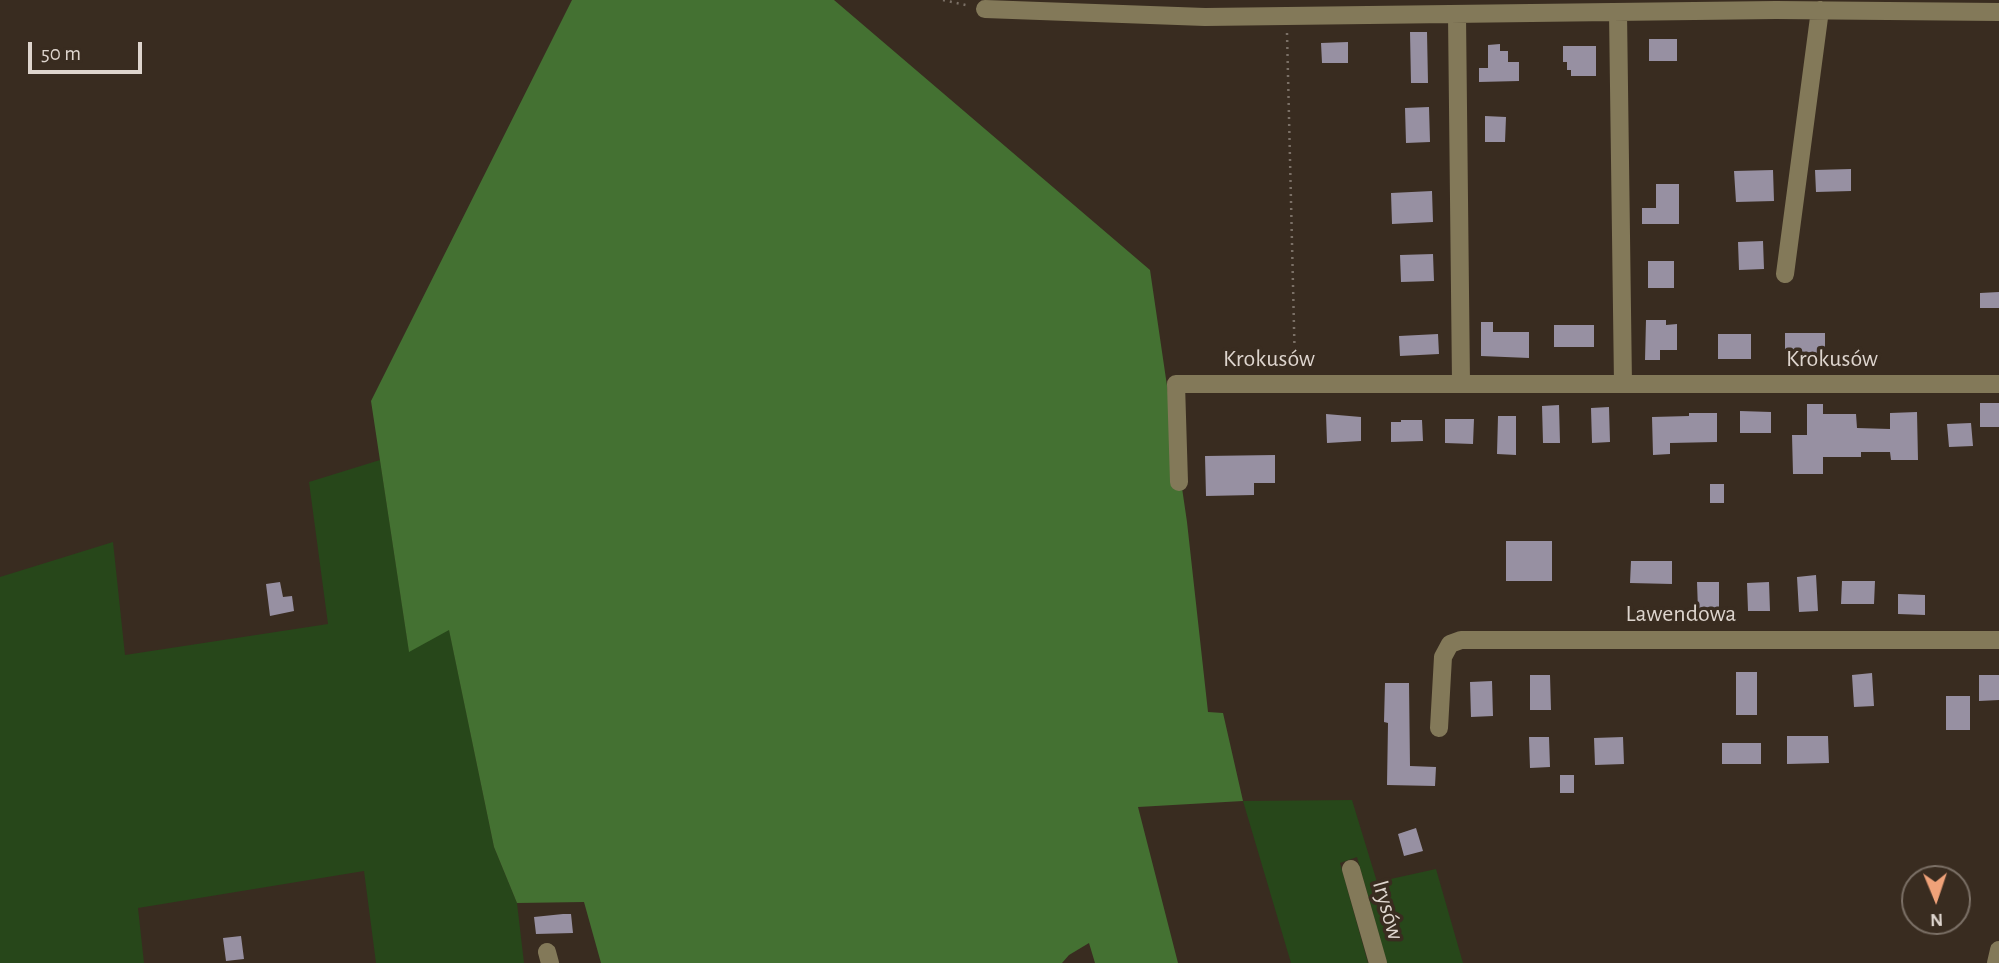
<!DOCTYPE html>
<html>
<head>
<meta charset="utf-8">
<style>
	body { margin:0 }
	#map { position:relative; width:1999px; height:963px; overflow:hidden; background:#392c20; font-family:"Alegreya Sans",sans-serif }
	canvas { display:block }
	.north { position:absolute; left:1901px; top:865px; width:70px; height:70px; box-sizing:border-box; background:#392c20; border:2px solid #7b7066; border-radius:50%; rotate:178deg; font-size:19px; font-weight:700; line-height:28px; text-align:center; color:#ded5ce }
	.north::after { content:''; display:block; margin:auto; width:24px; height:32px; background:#f0a279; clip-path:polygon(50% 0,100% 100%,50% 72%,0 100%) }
	.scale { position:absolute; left:28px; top:42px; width:114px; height:32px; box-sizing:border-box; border:4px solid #ded5ce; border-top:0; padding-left:9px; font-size:21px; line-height:24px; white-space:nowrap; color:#ded5ce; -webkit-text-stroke:5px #392c20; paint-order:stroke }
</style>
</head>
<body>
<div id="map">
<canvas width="1999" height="963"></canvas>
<div class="north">N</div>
<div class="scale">50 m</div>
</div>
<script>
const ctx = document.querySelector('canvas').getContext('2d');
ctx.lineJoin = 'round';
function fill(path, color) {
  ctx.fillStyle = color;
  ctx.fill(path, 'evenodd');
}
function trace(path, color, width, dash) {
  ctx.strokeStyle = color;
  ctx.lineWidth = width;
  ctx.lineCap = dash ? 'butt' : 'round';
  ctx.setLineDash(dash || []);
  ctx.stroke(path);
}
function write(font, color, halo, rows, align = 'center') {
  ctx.font = font + ' "Alegreya Sans",sans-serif';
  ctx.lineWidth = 7;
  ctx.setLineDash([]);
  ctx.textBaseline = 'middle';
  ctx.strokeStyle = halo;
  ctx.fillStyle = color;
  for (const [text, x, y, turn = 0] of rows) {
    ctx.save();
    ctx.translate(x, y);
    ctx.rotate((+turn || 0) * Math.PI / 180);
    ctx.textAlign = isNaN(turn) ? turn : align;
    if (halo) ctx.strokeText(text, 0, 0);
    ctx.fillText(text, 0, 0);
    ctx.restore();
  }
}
fill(new Path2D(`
	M380 460 409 651 449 629 494 847 517 903 524 963H376L364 871 138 908 144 963H0V577L113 542 125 655 328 624 309 482Z
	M1352 800 1377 882 1436 869 1463 963H1387L1357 857 1340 863 1368 963H1291L1243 801Z`), '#27471a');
fill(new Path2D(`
	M572 0H834L1150 270 1187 522 1208 712 1223 713 1243 801 1138 807 1178 963H1095L1089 943 1069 955 1062 963H601L584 902 517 903 494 847 449 630 409 652 371 401Z`), '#447132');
fill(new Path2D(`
	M1410 32H1427L1428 83H1411Z
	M1649 39H1677V61H1649Z
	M1348 42V63H1322L1321 43Z
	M1500 44V51H1508V62H1519V81L1479 82V68H1488V45Z
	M1563 46H1596V76H1571V70H1567V62H1563Z
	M1429 107 1430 142 1406 143 1405 108Z
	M1485 116 1506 117 1505 142H1485Z
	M1851 169V191L1816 192 1815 170Z
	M1773 170 1774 201 1736 202 1734 171Z
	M1656 184H1679V224H1642V208H1656Z
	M1432 191 1433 222 1392 224 1391 193Z
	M1763 241 1764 269 1739 270 1738 242Z
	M1433 254 1434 281 1401 282 1400 255Z
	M1648 261H1674V288H1648Z
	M1999 292V308H1980V293Z
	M1646 320H1666V325L1677 324V350H1660V360H1645Z
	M1481 322H1493V332H1529V358L1481 356Z
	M1554 325H1594V347H1554Z
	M1785 333H1825V354H1815V357L1785 355Z
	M1438 334 1439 354 1400 356 1399 336Z
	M1718 334H1751V359H1718Z
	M1980 403H1999V427H1980Z
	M1807 404H1823V414H1856L1857 428 1890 429V413L1917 412 1918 460H1891L1890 452H1861V457H1823V474H1793L1792 435H1807Z
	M1559 405 1560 443H1543L1542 406Z
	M1609 407 1610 442 1592 443 1591 408Z
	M1740 411 1771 412V433H1740Z
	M1689 413H1717V442L1670 443V454L1653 455 1652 417 1689 416Z
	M1326 414 1361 417V441L1327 443Z
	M1498 416H1516V455L1497 454Z
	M1445 419H1474L1473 444 1445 443Z
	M1401 420H1422L1423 441 1391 442V422H1401Z
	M1971 423 1973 446 1949 447 1947 424Z
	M1275 455V483H1254V495L1206 496 1205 456Z
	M1710 484H1724V503H1710Z
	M1506 541H1552V581H1506Z
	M1631 561H1672V584L1630 583Z
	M1816 575 1818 611 1799 612 1797 577Z
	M1842 581H1875L1874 604H1841Z
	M280 582 283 597 292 596 294 611 270 616 266 584Z
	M1697 582H1719V610H1698Z
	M1769 582 1770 611H1748L1747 583Z
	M1898 594 1925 595V615L1898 614Z
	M1736 672H1757V715H1736Z
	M1872 673 1874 706 1854 707 1852 675Z
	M1530 675H1550L1551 710H1530Z
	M1979 675H1999V700L1979 701Z
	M1492 681 1493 716 1471 717 1470 682Z
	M1385 683H1409L1410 766 1436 767 1435 786 1387 785 1388 723 1384 722Z
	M1946 696H1970V730H1946Z
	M1787 736H1828L1829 763 1787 764Z
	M1529 737H1549L1550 767 1530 768Z
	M1623 737 1624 764 1595 765 1594 738Z
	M1722 743H1761V764H1722Z
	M1560 775H1574V793H1560Z
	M1416 828 1423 851 1404 856 1398 834Z
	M563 914H571L573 933 536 934 534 917Z
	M241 936 244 959 226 961 223 938Z`), '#9790a2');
trace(new Path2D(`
	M943 0 970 6
	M1287 33 1295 369`), '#7b7066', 2.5, [2, 5]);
trace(new Path2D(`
	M985 9 1205 17 1776 10 1999 12
	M1618 12 1623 384
	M1457 15 1461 383
	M1785 274 1820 10
	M1179 482 1176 384H1999
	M1439 728 1443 657 1450 644 1461 640H1999
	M1351 869 1378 963
	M547 952 550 963
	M1996 963 1999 950`), '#837959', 18);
write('24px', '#ded5ce', '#392c20', [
	["Krokusów",1269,359],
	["Krokusów",1832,359],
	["Lawendowa",1681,614],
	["Irysów",1388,910,74]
]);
</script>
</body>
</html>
